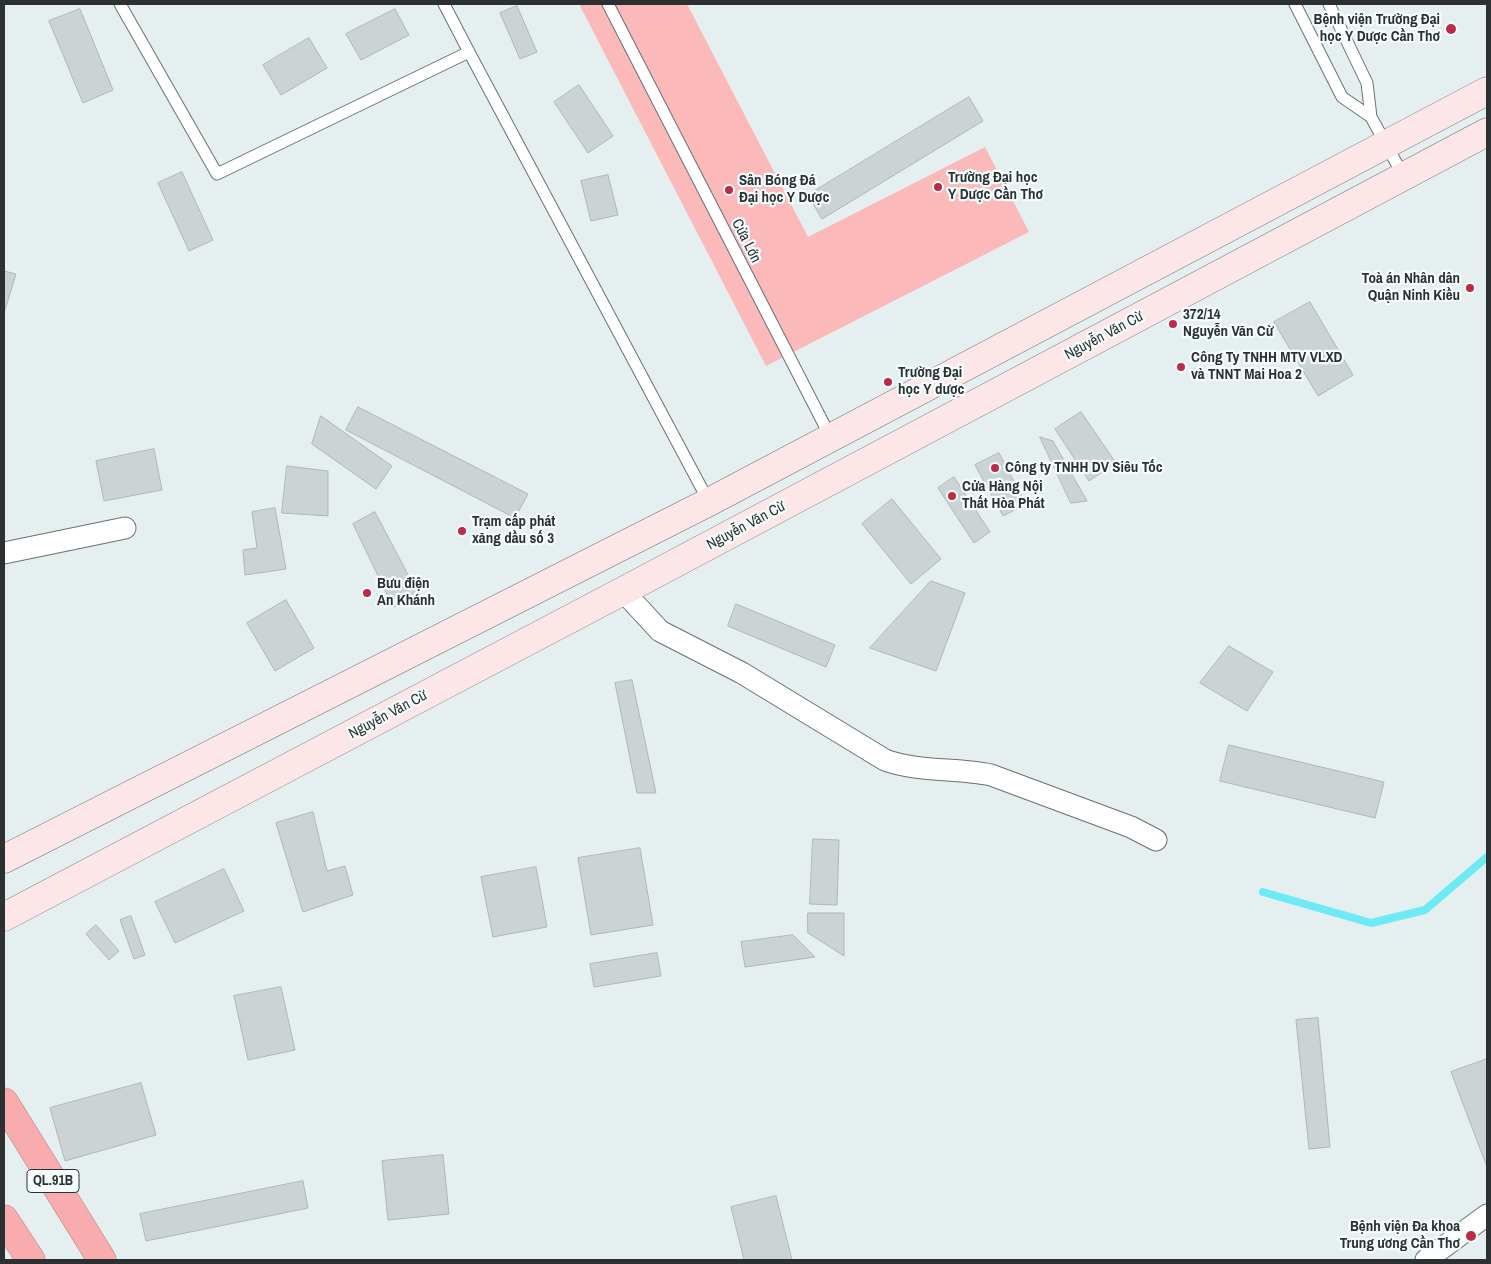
<!DOCTYPE html>
<html>
<head>
<meta charset="utf-8">
<style>
	body { margin:0 }
	#map { position:relative; width:1491px; height:1264px; overflow:hidden; background:#e6eff0; font-family:"Archivo Narrow",sans-serif }
	canvas { display:block }
	.frame { position:absolute; inset:0; border:5px solid #2c3030; pointer-events:none }
</style>
</head>
<body>
<div id="map">
<canvas width="1491" height="1264"></canvas>
<div class="frame"></div>
</div>
<script>
const ctx = document.querySelector('canvas').getContext('2d');
ctx.lineJoin = 'round';
function fill(path, color) {
  ctx.fillStyle = color;
  ctx.fill(path, 'evenodd');
}
function trace(path, color, width, dash) {
  ctx.strokeStyle = color;
  ctx.lineWidth = width;
  ctx.lineCap = dash ? 'butt' : 'round';
  ctx.setLineDash(dash || []);
  ctx.stroke(path);
}
function write(font, color, halo, rows, align = 'center') {
  ctx.font = font + ' "Archivo Narrow",sans-serif';
  ctx.lineWidth = 4.5;
  ctx.setLineDash([]);
  ctx.textBaseline = 'middle';
  ctx.strokeStyle = halo;
  ctx.fillStyle = color;
  for (const [text, x, y, turn = 0] of rows) {
    ctx.save();
    ctx.translate(x, y);
    ctx.rotate((+turn || 0) * Math.PI / 180);
    ctx.textAlign = isNaN(turn) ? turn : align;
    if (halo) ctx.strokeText(text, 0, 0);
    ctx.fillText(text, 0, 0);
    ctx.restore();
  }
}
fill(new Path2D(`
	M579 4H687L808 237 985 147 1029 232 766 366Z`), '#fbb9ba');
trace(new Path2D(`
	M1263 892 1371 923 1425 910 1487 857`), '#6eeaf4', 8);
const building = new Path2D(`
	M517 6 537 52 520 59 500 13Z
	M80 9 113 90 83 103 49 21Z
	M395 9 409 35 361 60 346 34Z
	M309 38 327 68 281 95 263 65Z
	M579 85 613 136 588 153 554 102Z
	M969 97 983 121 822 219 808 195Z
	M182 172 213 240 189 251 158 183Z
	M608 175 618 215 591 221 581 181Z
	M4 271 16 274 4 313Z
	M1310 302 1353 375 1318 396 1274 322Z
	M358 407 528 494 515 518 346 430Z
	M1081 412 1116 463 1089 481 1055 429Z
	M321 416 392 466 376 489 312 444Z
	M1040 437 1053 441 1087 501 1071 503Z
	M154 449 162 490 104 501 96 461Z
	M999 453 1026 504 1003 516 975 465Z
	M287 466 328 471V516L282 513Z
	M954 477 990 532 974 543 938 488Z
	M892 499 941 559 911 584 862 524Z
	M275 508 286 569 245 575 243 550 257 548 252 512Z
	M375 512 422 601 393 607 353 524Z
	M931 581 965 593 936 671 870 648Z
	M286 600 314 648 275 671 247 623Z
	M736 604 835 645 826 667 728 626Z
	M1229 646 1273 672 1247 711 1200 683Z
	M632 680 656 793H637L615 683Z
	M1229 745 1384 782 1375 818 1220 781Z
	M313 812 327 871 345 866 353 895 303 912 276 823Z
	M813 839 839 840 837 905 810 904Z
	M640 848 653 925 591 935 578 858Z
	M536 867 547 927 493 937 481 877Z
	M224 869 244 911 175 943 155 902Z
	M808 913H844V956L808 933Z
	M131 916 145 955 134 959 120 920Z
	M96 925 119 951 109 960 86 934Z
	M793 935 815 957 745 967 741 942Z
	M657 953 661 976 594 987 590 964Z
	M281 987 295 1050 248 1060 234 996Z
	M1318 1018 1330 1147 1309 1149 1296 1020Z
	M1487 1059V1167L1451 1072Z
	M141 1083 156 1135 65 1161 50 1108Z
	M443 1155 449 1214 388 1220 382 1161Z
	M303 1181 308 1208 146 1241 140 1214Z
	M776 1196 792 1260H744L731 1207Z`);
fill(building, '#cbd3d4');
trace(building, '#aeb6b7', 1);
const lane = new Path2D(`
	M120 4 217 174 469 52 709 502
	M444 4 469 52
	M608 4 831 438
	M1295 4 1342 97 1371 117 1367 83 1329 4
	M1371 117 1404 177`);
const street = new Path2D(`
	M4 553 125 528
	M623 591 660 631 742 673 885 760C917 772 957 768 991 775L1131 827 1156 840
	M1426 1260 1487 1215`);
const secondary = new Path2D(`
	M4 859 709 502 1487 91
	M4 917 623 591 1487 132`);
const highway = new Path2D(`
	M4 1102 102 1260
	M4 1219 31 1260`);
trace(lane, '#697172', 13);
trace(street, '#697172', 23);
trace(secondary, '#697172', 29);
trace(highway, '#b18182', 29);
trace(lane, '#fff', 11);
trace(street, '#fff', 21);
trace(secondary, '#fde6e7', 28);
trace(highway, '#f8acae', 28);
for (const [x, y, r, color] of [
	[1451,29,6,"#bc2b43"],
	[938,187,5,"#bc2b43"],
	[729,190,5,"#bc2b43"],
	[1470,288,5,"#bc2b43"],
	[1173,324,5,"#bc2b43"],
	[1181,367,5,"#bc2b43"],
	[888,382,5,"#bc2b43"],
	[995,468,5,"#bc2b43"],
	[952,496,5,"#bc2b43"],
	[462,531,5,"#bc2b43"],
	[367,593,5,"#bc2b43"],
	[1471,1236,6,"#bc2b43"]
]) {
  const dot = new Path2D();
  dot.arc(x, y, r, 0, 2 * Math.PI);
  ctx.fillStyle = color;
  ctx.fill(dot);
  trace(dot, '#f4fdfd', 2);
}
for (const [x, y, w] of [
	[53,1181,52]
]) {
  const box = new Path2D();
  box.roundRect(x - w / 2, y - 11.5, w, 23, 4);
  ctx.fillStyle = '#f4fdfd';
  ctx.fill(box);
  trace(box, '#2c3030', 1);
}
write('bold 14px', '#2c3030', null, [
	["QL.91B",53,1181]
]);
write('bold 15px', '#2c3030', '#f4fdfd', [
	["Bệnh viện Trường Đại",1440,20,"right"],
	["học Y Dược Cần Thơ",1440,37,"right"],
	["Trường Đại học",948,178],
	["Y Dược Cần Thơ",948,195],
	["Sân Bóng Đá",739,181],
	["Đại học Y Dược",739,198],
	["Toà án Nhân dân",1460,279,"right"],
	["Quận Ninh Kiều",1460,296,"right"],
	["372/14",1183,315],
	["Nguyễn Văn Cừ",1183,332],
	["Công Ty TNHH MTV VLXD",1191,358],
	["và TNNT Mai Hoa 2",1191,375],
	["Trường Đại",898,373],
	["học Y dược",898,390],
	["Công ty TNHH DV Siêu Tốc",1005,468],
	["Cửa Hàng Nội",962,487],
	["Thất Hòa Phát",962,504],
	["Trạm cấp phát",472,522],
	["xăng dầu số 3",472,539],
	["Bưu điện",377,584],
	["An Khánh",377,601],
	["Bệnh viện Đa khoa",1460,1227,"right"],
	["Trung ương Cần Thơ",1460,1244,"right"]
], 'left');
write('15px', '#2c3030', '#f4fdfd', [
	["Cửa Lớn",746,241,63],
	["Nguyễn Văn Cừ",1104,336,-28],
	["Nguyễn Văn Cừ",746,526,-28],
	["Nguyễn Văn Cừ",388,715,-28]
]);
</script>
</body>
</html>
